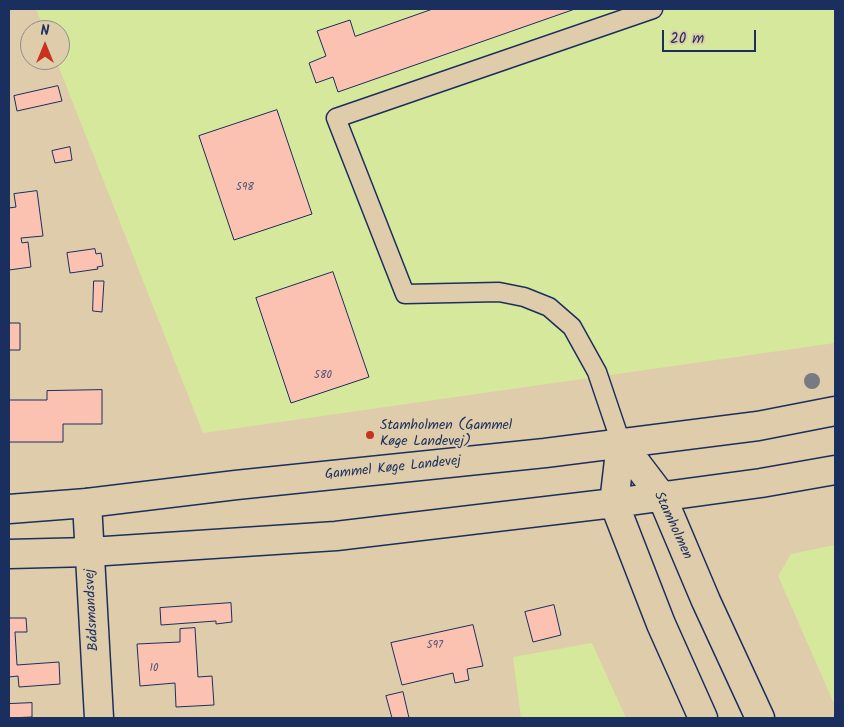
<!DOCTYPE html>
<html>
<head>
<meta charset="utf-8">
<style>
	body { margin:0 }
	#map { position:relative; width:844px; height:727px; overflow:hidden; background:#dfccaa; font-family:Kalam,sans-serif }
	canvas { display:block }
	.frame { position:absolute; inset:0; border:10px solid #1b2f5e; pointer-events:none }
	.north { position:absolute; left:20px; top:20px; width:50px; height:50px; box-sizing:border-box; background:#dfccaa; border:1px solid #918d8c; border-radius:50%; rotate:0deg; font-size:14px; font-weight:700; line-height:20px; text-align:center; color:#1b2f5e }
	.north::after { content:''; display:block; margin:auto; width:18px; height:22px; background:#c8321e; clip-path:polygon(50% 0,100% 100%,50% 72%,0 100%) }
	.scale { position:absolute; left:662px; top:30px; width:94px; height:22px; box-sizing:border-box; border:2px solid #1b2f5e; border-top:0; padding-left:6px; font-size:15px; line-height:18px; white-space:nowrap; color:#1b2f5e; -webkit-text-stroke:4px #dfccaa; paint-order:stroke }
</style>
</head>
<body>
<div id="map">
<canvas width="844" height="727"></canvas>
<div class="frame"></div>
<div class="north">N</div>
<div class="scale">20 m</div>
</div>
<script>
const ctx = document.querySelector('canvas').getContext('2d');
ctx.lineJoin = 'round';
function fill(path, color) {
  ctx.fillStyle = color;
  ctx.fill(path, 'evenodd');
}
function trace(path, color, width, dash) {
  ctx.strokeStyle = color;
  ctx.lineWidth = width;
  ctx.lineCap = dash ? 'butt' : 'round';
  ctx.setLineDash(dash || []);
  ctx.stroke(path);
}
function write(font, color, halo, rows, align = 'center') {
  ctx.font = font + ' Kalam,sans-serif';
  ctx.lineWidth = 4;
  ctx.setLineDash([]);
  ctx.textBaseline = 'middle';
  ctx.strokeStyle = halo;
  ctx.fillStyle = color;
  for (const [text, x, y, turn = 0] of rows) {
    ctx.save();
    ctx.translate(x, y);
    ctx.rotate((+turn || 0) * Math.PI / 180);
    ctx.textAlign = isNaN(turn) ? turn : align;
    if (halo) ctx.strokeText(text, 0, 0);
    ctx.fillText(text, 0, 0);
    ctx.restore();
  }
}
fill(new Path2D(`
	M36 9H835V343L203 433 56 60H60V30H44Z
	M835 545V706L778 576 791 554Z
	M592 643 626 718H521L513 657Z`), '#d5e89c');
const building = new Path2D(`
	M433 9H575L338 92 333 77 316 83 309 63 326 56 317 31 350 20 355 36Z
	M58 86 62 101 17 111 14 96Z
	M277 110 312 214 234 240 199 136Z
	M70 147 72 160 55 163 52 151Z
	M37 191 43 236 21 238 22 243 28 242 31 267 9 270V208L16 207 14 194Z
	M95 249 96 254 101 253 103 266 97 267 98 269 70 273 67 253Z
	M333 272 369 377 291 403 256 298Z
	M94 281H104L102 312 93 311Z
	M9 323H20V350H9Z
	M102 390V424H63V442H9V400H47V391Z
	M231 603 232 622 216 624V621L161 625 160 608Z
	M554 605 561 635 533 642 525 612Z
	M9 618H26L27 632H15L17 665 59 662 60 684 19 687 18 676 9 677Z
	M473 625 483 666 467 669 469 680 455 683 453 673 402 685 391 643Z
	M195 628 198 677 212 676 214 705 176 707 175 683 140 686 137 644 180 642V629Z
	M403 692 409 718H392L386 696Z
	M32 703V717L9 718V704Z`);
fill(building, '#fbc2b2');
trace(building, '#1b2f5e', 1);
const lane = new Path2D(`
	M621 443 597 372 572 327 549 307 524 297 499 292 405 294 336 118 653 9`);
const street = new Path2D(`
	M87 503 99 718`);
const secondary = new Path2D(`
	M621 443 662 497 706 601 760 718
	M621 443 614 503 661 624 703 718
	M9 509 87 503 236 485 545 453 758 426 835 411
	M9 554 90 552 336 536 614 503 761 483 835 470`);
trace(lane, '#1b2f5e', 21);
trace(street, '#1b2f5e', 31);
trace(secondary, '#1b2f5e', 31);
trace(lane, '#dfccaa', 18);
trace(street, '#dfccaa', 28);
trace(secondary, '#dfccaa', 28);
ctx.fillStyle = '#787b82';
for (const [x, y] of [
	[812,381]
]) {
  ctx.beginPath();
  ctx.arc(x, y, 8, 0, 2 * Math.PI);
  ctx.fill();
}
for (const [x, y, r, color] of [
	[370,435,5,"#c8321e"]
]) {
  const dot = new Path2D();
  dot.arc(x, y, r, 0, 2 * Math.PI);
  ctx.fillStyle = color;
  ctx.fill(dot);
  trace(dot, '#dfccaa', 2);
}
write('11px', '#535473', null, [
	["598",245,188],
	["580",323,376],
	["597",435,646],
	["10",154,669]
]);
write('14px', '#1b2f5e', '#dfccaa', [
	["Stamholmen (Gammel",380,427],
	["Køge Landevej)",380,443]
], 'left');
write('14px', '#1b2f5e', '#dfccaa', [
	["Gammel Køge Landevej",393,469,-6],
	["Stamholmen",672,526,65],
	["Bådsmandsvej",93,610,-93]
]);
</script>
</body>
</html>
